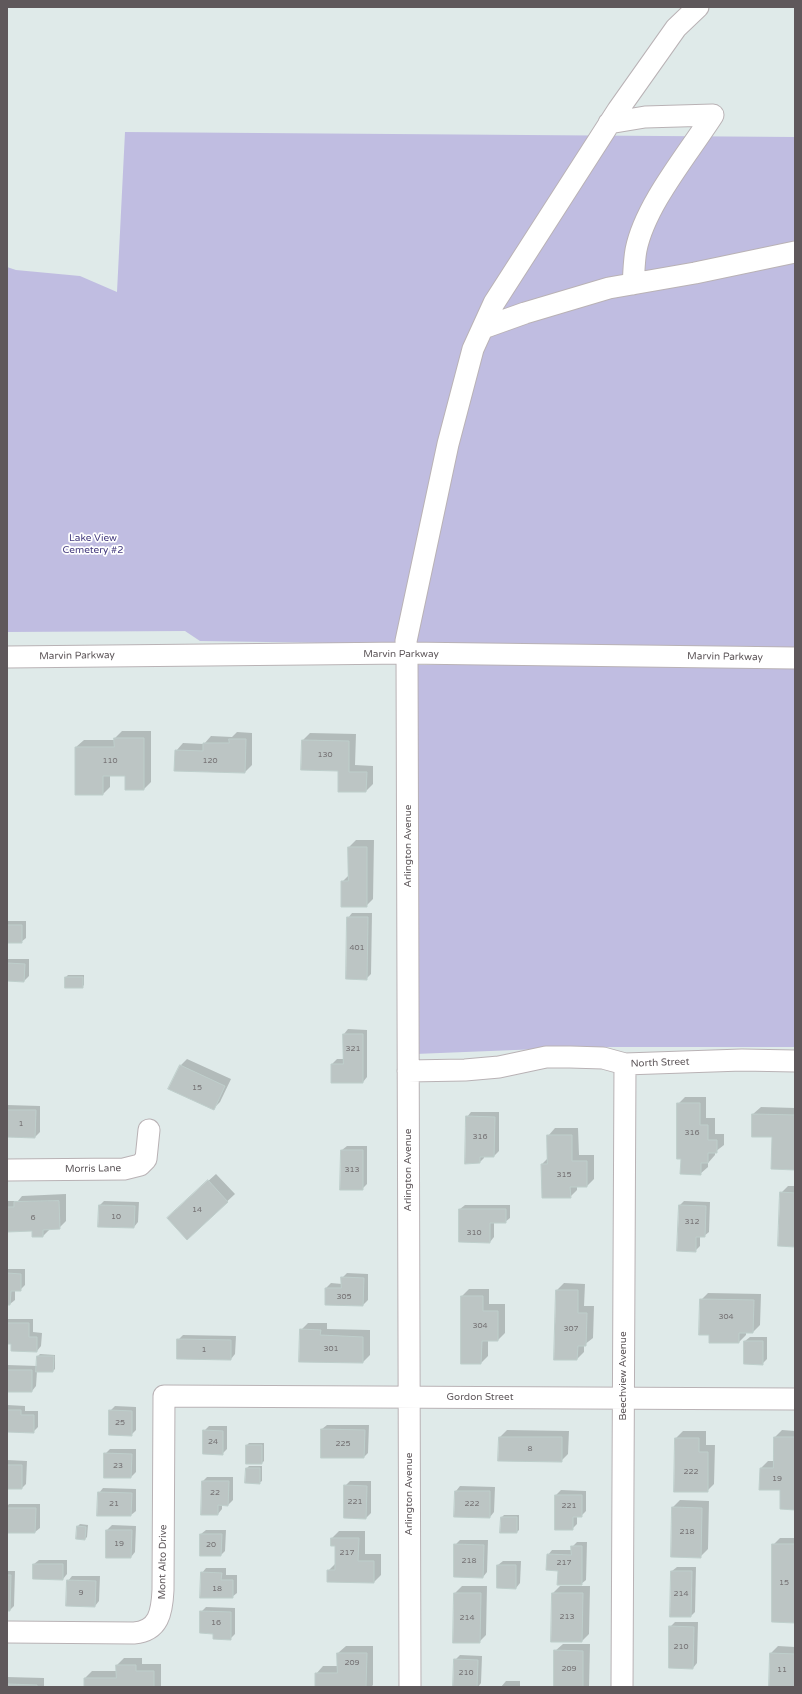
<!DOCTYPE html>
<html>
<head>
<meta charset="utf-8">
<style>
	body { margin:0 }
	#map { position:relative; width:802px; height:1694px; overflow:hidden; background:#dfeae9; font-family:"Varela Round",sans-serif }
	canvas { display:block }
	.frame { position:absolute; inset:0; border:8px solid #5f585b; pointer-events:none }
</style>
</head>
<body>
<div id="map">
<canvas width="802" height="1694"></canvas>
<div class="frame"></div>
</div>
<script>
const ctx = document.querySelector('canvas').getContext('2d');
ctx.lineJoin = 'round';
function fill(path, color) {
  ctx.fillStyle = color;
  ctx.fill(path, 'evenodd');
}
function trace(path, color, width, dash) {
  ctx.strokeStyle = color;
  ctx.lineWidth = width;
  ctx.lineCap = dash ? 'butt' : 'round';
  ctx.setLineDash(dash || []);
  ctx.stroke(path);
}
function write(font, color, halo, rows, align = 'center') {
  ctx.font = font + ' "Varela Round",sans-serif';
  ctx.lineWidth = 3.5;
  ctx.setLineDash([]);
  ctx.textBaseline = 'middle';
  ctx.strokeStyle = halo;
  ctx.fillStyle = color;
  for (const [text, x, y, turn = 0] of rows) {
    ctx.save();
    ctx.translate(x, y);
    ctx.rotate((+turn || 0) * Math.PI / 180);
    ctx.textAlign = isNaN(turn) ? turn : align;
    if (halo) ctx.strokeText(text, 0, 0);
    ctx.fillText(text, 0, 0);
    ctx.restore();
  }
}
fill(new Path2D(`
	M125 132 795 137V650L200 641 185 631 7 632V267L16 270 80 276 117 292Z
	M795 663V1047H590L415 1054 417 665Z`), '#c0bde1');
fill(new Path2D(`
	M122 731H151V782L144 789 126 775H110V787L103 794 76 747 84 740H115V738Z
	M237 732 252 733V765L245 772 176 751 183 743 204 744 211 736 232 737Z
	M310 733 356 734 355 765 373 766V784L366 791 303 740Z
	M356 840H374L373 899 366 906 342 882 349 875V847Z
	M352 913H372L371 974 366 979 348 918Z
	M7 921H26V938L21 942H7Z
	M7 959H29V976L24 981 7 980Z
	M68 975H84V985L82 987 66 977Z
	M348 1029 367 1030V1077L363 1082H332V1064L337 1059H344V1034Z
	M187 1059 231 1079 220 1102 213 1109 180 1066Z
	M685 1097H706V1118H715V1134H724V1145L715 1152V1155L708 1163V1167L700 1174 682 1158 678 1104Z
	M7 1105 40 1106V1132L35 1137 7 1136Z
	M761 1107 795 1108V1169L773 1136 753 1114Z
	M471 1112H499V1151L494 1156H484V1158L480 1162 467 1117Z
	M555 1128H578L579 1155H594V1179L587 1186H577V1190L570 1197 542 1164 548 1158V1136Z
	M347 1146H367V1184L362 1189 342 1150Z
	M216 1174 235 1194 187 1239 175 1211Z
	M788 1186H795V1246L781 1193Z
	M66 1194V1221L59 1228 50 1229 43 1236 33 1230 7 1231V1201H18L22 1196Z
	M104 1201 139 1202 138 1222 134 1227 100 1205Z
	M684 1201 710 1202 709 1232 704 1236H700V1246L695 1251 680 1205Z
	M465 1205H510V1218L505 1222H494V1237L490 1242 460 1209Z
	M7 1269H25V1285L20 1290H15V1300L10 1304H7Z
	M347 1273 368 1274V1300L363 1305 326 1288 331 1283 342 1284V1278Z
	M564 1283 585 1284 584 1306H594L593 1338 584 1345V1352L577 1359 557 1290Z
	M469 1289H489V1304H505V1333L498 1340H488V1356L481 1363H462V1296Z
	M708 1293 761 1294 760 1325 753 1332H746V1335L739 1342 710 1334 701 1300Z
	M7 1319H33V1332L42 1333 41 1346 37 1351 7 1343Z
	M308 1323H327V1329L370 1330V1355L363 1362 301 1330Z
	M183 1335 236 1336 235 1354 231 1359 178 1340Z
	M750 1337H767V1359L762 1364 745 1341Z
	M40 1354 55 1355V1369L53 1371H37L36 1386 32 1391H7V1365L38 1366V1356Z
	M7 1405 25 1406V1411H38V1427L33 1432 7 1431Z
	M115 1406 136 1407V1430L131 1435 110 1411Z
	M327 1425H369L368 1453 364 1457 322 1429Z
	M209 1426H227V1449L222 1454 204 1431Z
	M507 1430 569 1431 568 1454 561 1461 500 1437Z
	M782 1430 795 1431V1509L781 1489 761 1468 768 1461H774L775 1437Z
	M683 1431H706V1445H715L714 1484 707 1491 676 1438Z
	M249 1443H264V1461L262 1463 247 1445Z
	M110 1449H136V1472L131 1477 105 1454Z
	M7 1460 27 1461 26 1484 22 1488H7Z
	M249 1466H262V1481L259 1483 246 1482 247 1468Z
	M207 1477H233V1500L228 1505 222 1504V1509L218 1514 203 1481Z
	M350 1481H371V1513L366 1518 345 1486Z
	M460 1486 495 1487 494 1512 490 1517 455 1516 456 1491Z
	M103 1488 136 1489V1511L131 1515 99 1493Z
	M561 1490 586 1491V1511L581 1516H577V1524L572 1529H556V1495Z
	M680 1500 709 1501 708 1549 701 1556 673 1507Z
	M9 1504H40V1528L35 1532H7V1506Z
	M504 1515H519V1530L517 1532 502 1517Z
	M80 1524 88 1525 87 1537 85 1539 77 1538 78 1526Z
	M112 1525 136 1526 135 1552 131 1557H107V1530Z
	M206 1530H226L225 1551 221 1555 201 1534Z
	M339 1531H365V1554H381V1575L374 1582 328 1571 335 1564 336 1545 332 1538Z
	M780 1538H795V1622L773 1545Z
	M460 1540H488L487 1572 483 1577 455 1545Z
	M577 1542H587L586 1580 581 1584 559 1570 548 1555 552 1550H572V1547Z
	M39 1560H67V1574L63 1579 34 1564Z
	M503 1561H521L520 1583 516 1588 498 1565Z
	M677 1567H696L695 1612 691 1616 672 1571Z
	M206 1568H226V1575H237V1593L232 1597 202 1573Z
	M7 1571H15L14 1606 10 1610H7Z
	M72 1576H100L99 1601 95 1606 68 1581Z
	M462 1586H487L486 1635 479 1642 455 1593Z
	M560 1586H590L589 1634 582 1641H552L553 1593Z
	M206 1607 235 1608V1634L230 1639 201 1612Z
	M675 1622H698L697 1663 693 1668 670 1627Z
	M563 1644H590L589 1687H555V1651Z
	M346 1646H373V1685L371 1687H316V1674L323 1666H338V1653Z
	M778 1646 795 1647V1687H770L771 1653Z
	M460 1655 482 1656 481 1683 478 1687H454L455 1660Z
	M124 1658H142V1664H161V1687H85V1678L92 1671H117V1665Z
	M7 1677 44 1678V1687H7Z
	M506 1681H520V1687H501Z`), '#0003');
const building = new Path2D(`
	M114 738H144V790H125V776H103V795H75V747H114Z
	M229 739H246L245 773 174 771 175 750 203 751V743H229Z
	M302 740 349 741V772H367L366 792H338V771L301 770Z
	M348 847H367V907H341V881H348Z
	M347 917H368L367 980 346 979Z
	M7 925H22V943H7Z
	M7 963 25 964 24 982 7 981Z
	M65 977H83V988H65Z
	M343 1034H363V1083H331V1064H343Z
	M180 1065 225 1086 214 1110 168 1089Z
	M677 1103H700V1125H708V1140H717V1153H708V1163H701V1175L680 1174 681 1159H677Z
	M7 1110H36L35 1138 7 1137Z
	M752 1114 795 1115V1170L771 1169 772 1137H752Z
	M466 1116 495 1117 494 1157H480V1163L465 1164Z
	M547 1135H572V1161H587V1187H570L571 1198H542L541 1164H547Z
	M341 1150H363V1190H340Z
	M208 1180 228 1202 187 1240 167 1218Z
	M780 1192 795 1193V1247L778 1246Z
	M59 1201 60 1229 43 1230V1237H32V1231L7 1232V1207H14V1202Z
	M99 1205 135 1206 134 1228 98 1227Z
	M679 1205 706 1206 705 1237H696V1252L677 1251Z
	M459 1209H506V1223H490V1243L459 1242Z
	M7 1273 21 1274V1291H11L10 1305H7Z
	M341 1277 364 1278 363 1306 325 1305V1288H341Z
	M556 1290H578V1313H587L586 1346H578L577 1360H554Z
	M461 1296H483V1311H498V1341H482L481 1364H461Z
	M700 1299 754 1300 753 1333H739V1343H709V1335H699Z
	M7 1323H29V1337H37V1352L11 1351V1344H7Z
	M300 1329 321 1330 320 1335 363 1337V1363L299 1362Z
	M177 1339 231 1340V1360L177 1359Z
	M744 1341H763V1365L744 1364Z
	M37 1356H54L53 1372H36Z
	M7 1370H32V1392H7Z
	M7 1410H21V1415H34V1433L7 1432Z
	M109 1410 132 1411V1436L109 1435Z
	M321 1429 365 1430 364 1458H321Z
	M203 1430 223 1431V1455L203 1454Z
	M499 1437H562V1462L498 1461Z
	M774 1437H795V1510L780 1509V1490H759L760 1468H773Z
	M675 1438H699V1452H708V1492H674Z
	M246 1445H262V1464H246Z
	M104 1453 132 1454 131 1478H104Z
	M7 1465H22V1489H7Z
	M246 1468H260V1484L245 1483Z
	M202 1481H229L228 1506 218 1505V1515H201Z
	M344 1485 367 1486 366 1519 344 1518Z
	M455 1491H490V1518L454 1517Z
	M98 1492 132 1493 131 1516H97Z
	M555 1495H582V1517H573V1530H555Z
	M672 1507 702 1508 701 1558 671 1557Z
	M7 1508H36L35 1533H7Z
	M501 1517H517V1533H500Z
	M77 1526 86 1527 85 1540 76 1539Z
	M106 1530H132L131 1558H106Z
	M200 1534H222L221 1556H200Z
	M331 1538H359L358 1561H374V1583L327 1582V1570H335V1546H331Z
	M454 1544 484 1545 483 1578 454 1577Z
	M772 1544H795V1623L772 1622Z
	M571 1546H582V1585H557L558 1571 546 1570 547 1554 571 1555Z
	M33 1564H63V1580L33 1579Z
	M497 1565H516V1589L497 1588Z
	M671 1571H692L691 1617H670Z
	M201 1572 222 1573 221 1580H233V1598H200Z
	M7 1575H11L10 1611H7Z
	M67 1580 96 1581 95 1607 66 1606Z
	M454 1593H481L480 1643H453Z
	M552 1593H583L582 1642H551Z
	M200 1611 231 1612V1640L213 1639V1634L200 1633Z
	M669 1626 694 1627 693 1669 669 1668Z
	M554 1650 583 1651V1687H554Z
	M337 1653H367L366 1687H315V1673H337Z
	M770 1653 795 1654V1687H769Z
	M454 1659 478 1660 477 1687H453Z
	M116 1665H136V1671H154V1687H84V1678H116Z
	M7 1684 37 1685V1687H7Z`);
fill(building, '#bcc5c4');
trace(building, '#bececb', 1);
const minor = new Path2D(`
	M609 123 645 117 713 115C688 154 645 205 636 250 634 261 634 273 633 284
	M483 328 525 313 609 288 695 273 795 252
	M7 657 407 653 795 658
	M408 1071 465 1070 499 1067 546 1057H570L603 1058 625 1064 742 1060 795 1061
	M7 1170 124 1169 140 1165 146 1159 149 1130
	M7 1632 134 1633C159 1631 162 1612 163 1590L164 1396 795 1399
	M410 1687 407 653 406 641 448 444 473 349 494 303 618 110 676 28 698 7
	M622 1687 625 1064`);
trace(minor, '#b9b2b5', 23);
trace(minor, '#fff', 21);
write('8px', '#767375', null, [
	["130",325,755],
	["110",110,761],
	["120",210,761],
	["401",357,948],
	["321",353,1049],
	["15",197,1088],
	["1",21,1124],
	["316",692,1133],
	["316",480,1137],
	["313",352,1170],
	["315",564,1175],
	["14",197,1210],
	["10",116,1217],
	["6",33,1218],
	["312",692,1222],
	["310",474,1233],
	["305",344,1297],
	["304",726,1317],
	["304",480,1326],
	["307",571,1329],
	["301",331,1349],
	["1",204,1350],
	["25",120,1423],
	["24",213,1442],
	["225",343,1444],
	["8",530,1449],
	["23",118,1466],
	["222",691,1472],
	["19",777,1479],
	["22",215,1493],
	["221",355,1502],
	["21",114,1504],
	["222",472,1504],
	["221",569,1506],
	["218",687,1532],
	["19",119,1544],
	["20",211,1545],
	["217",347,1553],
	["218",469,1561],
	["217",564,1563],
	["15",784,1583],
	["18",217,1589],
	["9",81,1593],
	["214",681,1594],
	["213",567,1617],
	["214",467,1618],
	["16",216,1623],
	["210",681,1647],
	["209",352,1663],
	["209",569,1669],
	["11",782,1670],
	["210",466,1673]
]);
write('10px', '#433a7d', '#fff', [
	["Lake View",93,538],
	["Cemetery #2",93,550]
]);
write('10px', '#5f585b', '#fff', [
	["Marvin Parkway",401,654],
	["Marvin Parkway",77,656,-1],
	["Marvin Parkway",725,657,1],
	["Arlington Avenue",408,846,-90],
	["North Street",660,1063,-2],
	["Morris Lane",93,1169,-1],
	["Arlington Avenue",408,1170,-90],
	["Beechview Avenue",623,1376,-90],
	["Gordon Street",480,1397],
	["Arlington Avenue",409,1494,-90],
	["Mont Alto Drive",163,1562,-89]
]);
</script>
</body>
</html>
